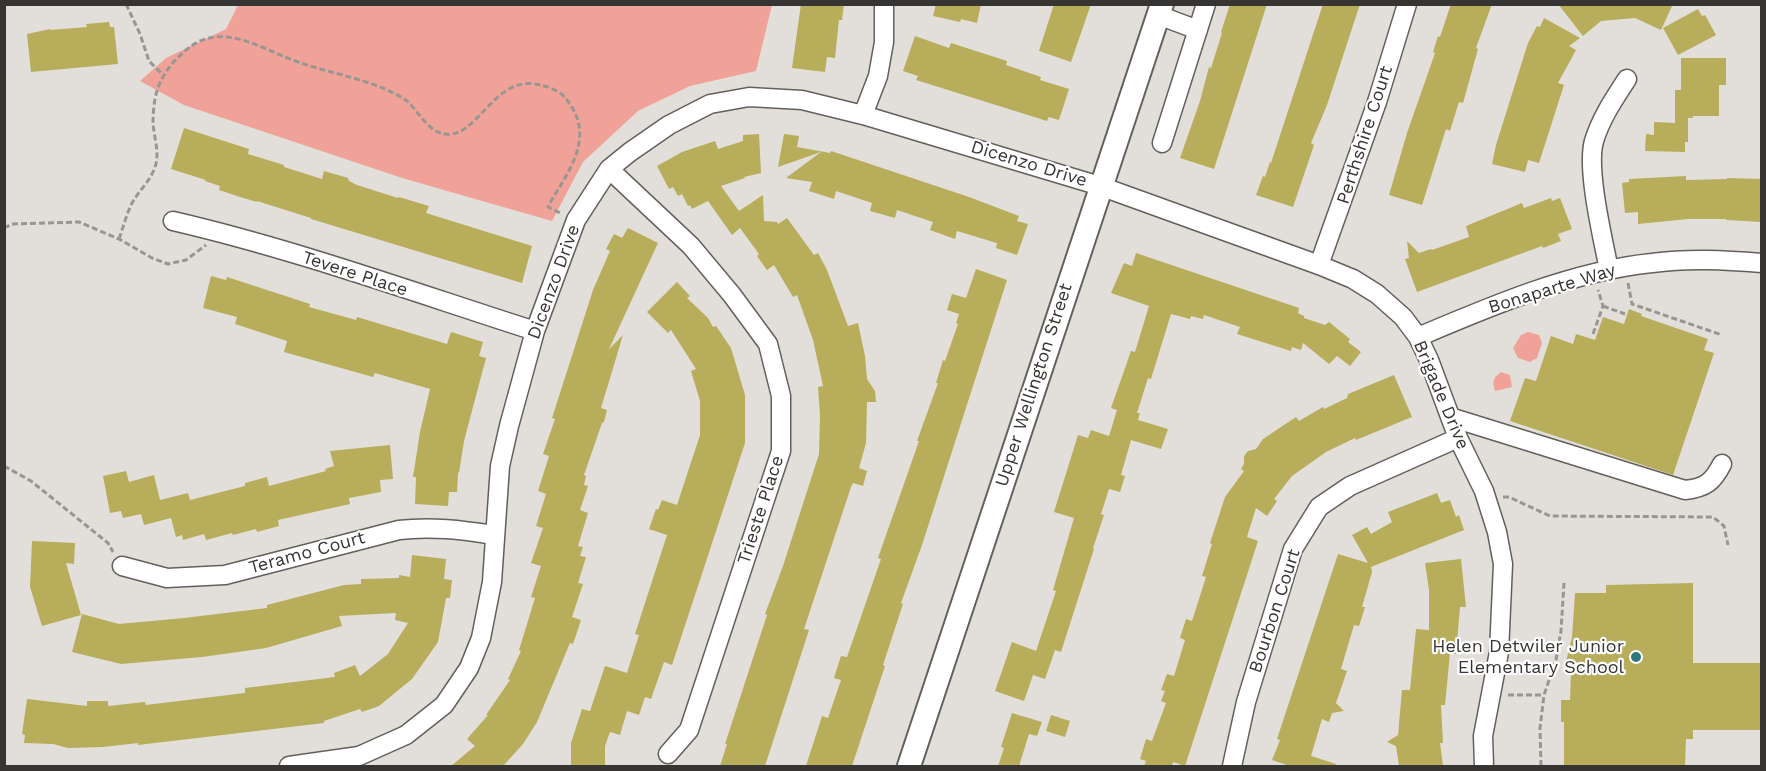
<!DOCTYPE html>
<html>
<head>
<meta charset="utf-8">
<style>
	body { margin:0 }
	#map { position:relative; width:1766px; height:771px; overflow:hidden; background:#e2dfda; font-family:"Work Sans",sans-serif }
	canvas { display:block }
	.frame { position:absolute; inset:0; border:6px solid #363533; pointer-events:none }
</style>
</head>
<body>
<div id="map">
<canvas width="1766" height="771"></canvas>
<div class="frame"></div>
</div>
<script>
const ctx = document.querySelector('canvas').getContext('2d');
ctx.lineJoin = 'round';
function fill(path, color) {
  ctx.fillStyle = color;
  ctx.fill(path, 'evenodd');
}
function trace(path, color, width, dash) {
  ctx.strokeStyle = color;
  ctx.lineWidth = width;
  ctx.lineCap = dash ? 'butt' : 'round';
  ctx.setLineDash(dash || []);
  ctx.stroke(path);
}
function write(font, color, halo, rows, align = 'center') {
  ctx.font = font + ' "Work Sans",sans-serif';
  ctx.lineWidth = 4.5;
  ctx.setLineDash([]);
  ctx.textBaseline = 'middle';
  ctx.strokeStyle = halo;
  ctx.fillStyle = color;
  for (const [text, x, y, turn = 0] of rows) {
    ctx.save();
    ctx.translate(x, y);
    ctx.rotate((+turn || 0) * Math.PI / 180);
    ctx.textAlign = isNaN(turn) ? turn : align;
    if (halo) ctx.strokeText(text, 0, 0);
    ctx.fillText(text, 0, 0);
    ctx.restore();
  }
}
fill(new Path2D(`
	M238 5V4L772 5 756 71 690 86 638 111 583 162 552 221 402 178 184 105 140 81 166 58 226 29Z
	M1528 332 1539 335 1542 343 1537 358 1530 362 1518 358 1513 348 1521 335Z
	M1501 372 1510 375 1512 387 1495 391C1492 381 1493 378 1501 372Z`), '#f1a298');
fill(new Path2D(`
	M801 4H844L842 20H839L835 58 827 57 825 72 792 68Z
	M936 4H981L977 23 961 19 960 22 933 16Z
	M1054 4H1091L1071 62 1039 51Z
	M1230 4H1267L1214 169 1180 158 1200 101 1209 67 1211 68 1222 33 1221 32Z
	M1323 4H1360L1327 105 1311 143 1314 145 1293 207 1256 195 1263 176 1265 177 1270 162 1271 163Z
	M1451 4H1492L1476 48 1478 49 1463 103 1459 102 1450 131 1446 129 1422 205 1389 195 1407 133 1435 53 1433 52 1438 36 1440 37Z
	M1558 4H1673L1661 30 1635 18 1601 21 1583 36Z
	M1698 9 1702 16 1705 15 1716 35 1678 55 1663 28Z
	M1544 18 1580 38 1569 46 1576 50 1558 83 1564 85 1539 163 1528 160 1525 172 1492 164 1496 145 1528 43 1537 26 1540 27Z
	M109 22 110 27H114L118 64 31 72 27 34 50 29V30L87 27 86 24Z
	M915 36 949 48 951 43 1007 61 1006 65 1041 77 1040 80 1069 89 1059 120 1049 117 1047 121 916 80 918 76 903 71Z
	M1681 58H1726V85H1719V116H1693V118H1688V142H1685V152L1645 151 1646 134 1654 135V122L1675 123V90H1681Z
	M184 128 249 149 248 154 284 165V167L322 179 324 171 348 178 349 181 357 185 398 198 399 197 429 206 426 213 532 246 522 283 311 219V218L257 201V202L240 197 219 190 220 186 205 181 206 180 171 169Z
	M759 134 761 173 744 177 745 178 721 186 739 211 763 195 764 221 777 222 778 224 787 218 814 255 818 253 827 270 848 326 858 323 865 356 867 379 875 391 876 402H867L866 443 859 468 867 471 863 486 853 483 851 487 804 629 809 630 765 766H720L727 744H725L767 615 765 614 783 566 819 454 820 415 818 387 823 386 813 340 797 295 793 297 774 265 767 270 757 256 759 254 740 228 732 235 708 201 692 209 690 205 688 206 682 194 678 196 673 187 669 189 657 166 682 152 715 141 718 149 743 141V135Z
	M784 134 799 136 797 147 830 153 831 151 969 197 1019 216 1017 221 1028 224 1017 255 996 248 997 243 957 231 955 239 930 230 933 222 897 210 895 218 870 211 872 203 836 191 834 199 809 191 812 182 786 178 821 152 778 167Z
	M1686 176V180L1727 179V178L1761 179V222L1726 220V219H1688L1638 224V212L1625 213 1622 183 1629 182V179Z
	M1551 198 1552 201 1560 198 1572 229 1558 234 1561 241 1543 248 1542 246 1417 292 1405 259 1409 258 1407 241 1419 253 1431 249 1432 250 1469 237 1466 226 1522 203 1524 208Z
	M628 228 658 243 609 349 623 335 601 408 607 410 604 422 602 423 584 475 586 476 584 485 588 486 580 510 588 513 578 546 583 547 580 556 586 557 578 583 583 584 572 617 581 620 573 644 570 643 537 722 523 744 503 766H451L475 746 467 739 488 715H486L510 680 508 679 521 651 519 650 535 598 531 597 541 566 531 563 543 528 536 526 546 494 538 491 549 456 543 454 555 419 552 418 593 290 610 251 606 249 614 234 622 238Z
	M1136 253 1299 308 1298 313 1304 316V318L1325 325 1329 322 1350 339 1348 342 1361 352 1350 366 1337 356 1329 364 1303 343 1301 350 1292 347 1291 351 1237 334 1240 327 1204 315 1203 319 1191 316 1190 319 1171 314 1151 379 1148 378 1137 413H1140L1138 420 1168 429 1161 449 1131 440 1121 475 1125 476 1120 492 1109 489 1101 514 1104 515 1093 548 1094 549 1061 652 1055 650 1045 679 1033 675 1024 701 995 691 1012 642 1036 651 1056 591 1053 590 1074 518 1054 512 1078 435 1088 438 1091 430 1109 436 1117 410 1111 408 1131 351 1135 352 1149 306 1111 293 1124 263 1132 266Z
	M976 269 1007 280 922 545 901 603 903 604 883 665 885 666 852 766H806L822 716 828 718 841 680 834 678 841 656 847 657 881 559 878 558 919 441H917L938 383H936L943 360 945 361 958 324 956 323 959 314 947 310 952 294 966 298Z
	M211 276 226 280 227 277 310 304 309 307 356 320 357 317 447 344 451 332 483 342 479 356 486 358 464 441 459 473 458 472 457 492H449L448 506 415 504 416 477H413L420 432 430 389 375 373 373 377 284 352 287 341 235 324 237 317 203 308Z
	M677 282 690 296 687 298 708 318 713 327 716 326 731 348 745 395V443L672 665 664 662 651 699 645 697 639 715 627 711 620 735 610 732 605 746V766H571V743L582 709 590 711 605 666 627 673 639 635 635 634 667 535 649 529 656 509 658 510 662 500 677 505 700 435V401L691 371 696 369 671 330 668 333 647 312Z
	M1629 309 1642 314 1641 316 1708 339 1704 350 1714 353 1673 475 1510 421 1525 378 1536 381 1551 336 1573 344 1576 334 1595 340 1603 317 1624 324Z
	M1394 375 1412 417 1356 440 1355 438 1326 452 1292 476 1274 499 1277 501 1267 516 1256 508 1247 537 1258 541 1185 766 1173 762 1172 766H1144L1146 761 1140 759 1146 739 1152 741 1166 703 1161 701 1165 691 1161 690 1167 674 1174 676 1185 640 1180 638 1186 619 1192 621 1206 577 1202 576 1212 544 1210 543 1225 497 1244 471 1241 469 1244 464V456L1248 451 1256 449 1263 439 1296 417 1299 421 1323 407 1324 409 1347 398 1348 394Z
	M390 445 393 479 380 480 381 492 349 498 350 504 278 520 279 526 257 532 256 529 233 535 232 533 206 540 204 534 183 540 182 535 176 537 171 518 144 525 141 514 123 518 121 511 110 513 103 476 126 471 129 482 154 475 160 500 188 493 190 500 245 486V483L267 477 269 486 326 471 325 469 334 466 330 451Z
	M1437 493 1441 503 1450 500 1456 517 1459 515 1464 530 1371 567 1372 572 1362 607H1365L1359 626 1354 625 1341 669 1347 671 1336 703 1344 711 1332 713 1329 722 1322 719 1311 756 1336 764 1335 766H1290L1272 760 1280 740 1277 739 1338 554 1368 563 1352 535 1367 527 1371 534 1392 522 1388 512Z
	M32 541 75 543 74 564 66 563 81 615 42 626 30 587Z
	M412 555 446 559 444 579 452 580 450 598H446L438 642 412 679 379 706 362 712 360 709 324 721V723L138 745V743L103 747 68 748 53 744 24 743 25 735 22 734 27 699 87 706V701H108V706L145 702 146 705 245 693V688L335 677 334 673 355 665 360 676 388 654 408 623 395 620 396 613 339 616 342 626 266 648 202 657 121 664 72 652 82 614 119 624 184 618 267 608V605L344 585 361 584V579L399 578V575L410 577Z
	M1461 559 1466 607H1460L1456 654 1450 653 1445 705H1441L1443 743H1440L1443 766H1399L1396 746 1387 742 1398 735 1402 690H1410L1416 629 1429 630V590L1425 563Z
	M1693 583V663H1761V730H1693V739H1686L1685 766H1564V722H1561V700H1570L1571 671 1564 670 1572 637 1575 593H1606V585Z
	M1012 713 1042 722 1037 736 1029 734 1019 766H998L1004 748 1001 747Z
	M1051 715 1070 721 1065 737 1046 731Z`), '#b7ad5b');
const minor = new Path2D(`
	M1158 15 1198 30
	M863 115 878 76 884 42V4
	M1162 143 1206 4
	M609 169 691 246 732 295 768 344 781 396V451L689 730 668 754
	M173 221C294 249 416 293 535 331
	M1319 265 1377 102 1407 4
	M1609 270C1603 239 1586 169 1594 141 1601 118 1614 99 1627 79
	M1418 337C1491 306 1573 271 1652 263 1689 258 1725 260 1762 263
	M1450 417 1685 490C1705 488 1713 482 1722 464
	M122 566 167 578 225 575 399 530C431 526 462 530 494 535
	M289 766 359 756 406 735 444 705 469 668 481 638 492 582 500 466 509 426 535 331 576 220 609 169 630 152 669 125 710 104 749 97 802 100 863 115 1100 186 1319 265 1353 279 1377 294 1403 317 1418 337 1429 360 1458 438 1484 491 1497 532 1503 564 1499 652 1483 736 1484 766
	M1232 766 1246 702 1293 549 1319 507 1350 486 1458 438`);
const major = new Path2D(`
	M909 766 1162 4`);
trace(minor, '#63605c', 21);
trace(major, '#63605c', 26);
trace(new Path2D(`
	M126 4 140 34 149 61 164 76
	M4 228 12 224 79 222 119 239 152 258 168 264 186 260 206 245
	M119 239C123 228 126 216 131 205 138 191 150 182 155 167 160 153 154 138 153 123 153 113 154 100 157 91 162 75 172 62 185 51 220 19 261 49 298 62 326 72 357 77 385 89 393 93 401 96 408 102 419 112 428 132 445 134 478 139 494 73 540 85 550 87 562 92 567 100 597 139 567 172 548 207L562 214
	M1628 283 1632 304 1722 335
	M1603 306 1625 314
	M1593 334 1603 306 1598 290
	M4 466 31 481 108 543 113 552
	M1503 497H1509L1550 516 1713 517 1724 526 1728 545
	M1508 695H1543
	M1541 766 1540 728 1544 695 1556 660 1561 631 1564 583`), '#989692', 3, [6, 3]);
trace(minor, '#fff', 18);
trace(major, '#fff', 22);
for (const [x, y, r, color] of [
	[1636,657,6,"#2e777d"]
]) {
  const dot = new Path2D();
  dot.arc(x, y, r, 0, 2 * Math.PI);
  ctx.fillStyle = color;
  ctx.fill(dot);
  trace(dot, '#fff', 2);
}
write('18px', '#363533', '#fff', [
	["Perthshire Court",1365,135,-72],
	["Dicenzo Drive",1029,164,17],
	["Tevere Place",355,274,18],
	["Dicenzo Drive",554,282,-70],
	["Bonaparte Way",1552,289,-17],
	["Upper Wellington Street",1034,385,-72],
	["Brigade Drive",1441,395,67],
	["Trieste Place",761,510,-72],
	["Teramo Court",307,553,-15],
	["Bourbon Court",1275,611,-72]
]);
write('18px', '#363533', '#fff', [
	["Helen Detwiler Junior",1624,647],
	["Elementary School",1624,668]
], 'right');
</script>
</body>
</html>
